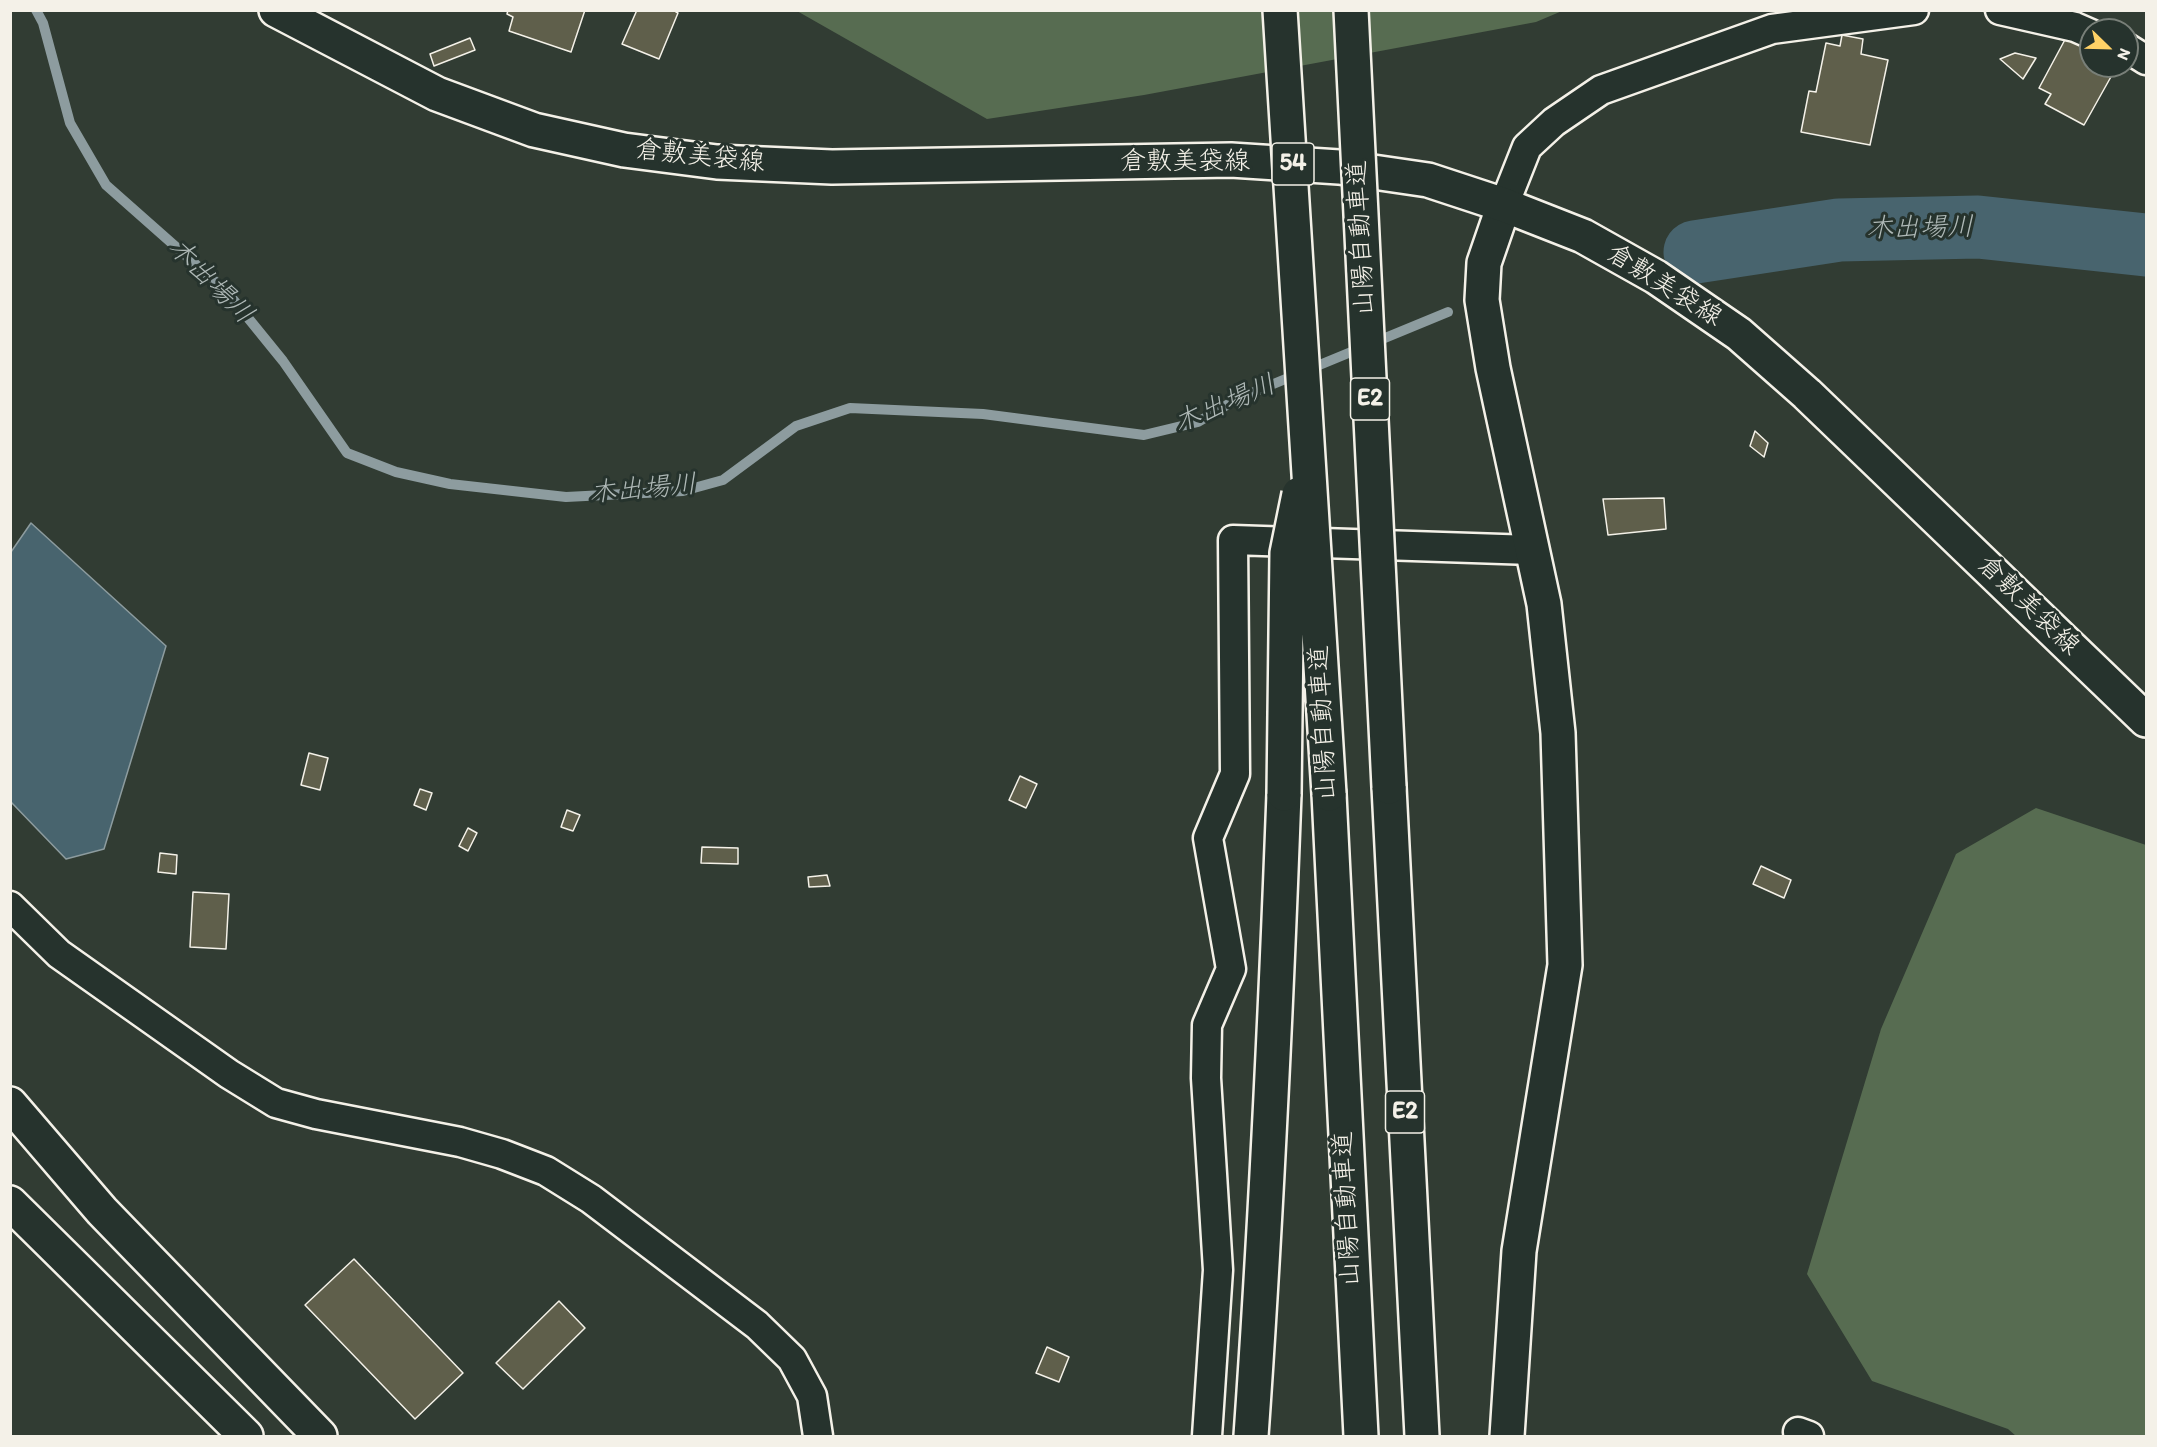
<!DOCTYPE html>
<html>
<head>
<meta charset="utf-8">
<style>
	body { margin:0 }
	#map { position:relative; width:2157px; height:1447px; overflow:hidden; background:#313c33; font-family:Itim,sans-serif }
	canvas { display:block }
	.frame { position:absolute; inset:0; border:12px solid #f4f1e8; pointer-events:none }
	.north { position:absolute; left:2079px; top:18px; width:60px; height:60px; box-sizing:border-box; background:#26332d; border:2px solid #787f78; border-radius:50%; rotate:113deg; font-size:16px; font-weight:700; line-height:24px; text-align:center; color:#f4f1e8 }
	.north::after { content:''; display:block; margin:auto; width:21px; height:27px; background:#ffd166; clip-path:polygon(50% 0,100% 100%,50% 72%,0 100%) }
</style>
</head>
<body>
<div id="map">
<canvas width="2157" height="1447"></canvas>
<div class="frame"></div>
<div class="north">N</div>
</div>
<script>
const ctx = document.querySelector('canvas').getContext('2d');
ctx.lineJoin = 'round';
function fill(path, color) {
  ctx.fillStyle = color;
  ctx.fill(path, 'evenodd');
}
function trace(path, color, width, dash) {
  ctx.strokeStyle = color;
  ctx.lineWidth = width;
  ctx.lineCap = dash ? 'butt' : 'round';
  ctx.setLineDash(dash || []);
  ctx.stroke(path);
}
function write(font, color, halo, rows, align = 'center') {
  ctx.font = font + ' Itim,"Klee One",sans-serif';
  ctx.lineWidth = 6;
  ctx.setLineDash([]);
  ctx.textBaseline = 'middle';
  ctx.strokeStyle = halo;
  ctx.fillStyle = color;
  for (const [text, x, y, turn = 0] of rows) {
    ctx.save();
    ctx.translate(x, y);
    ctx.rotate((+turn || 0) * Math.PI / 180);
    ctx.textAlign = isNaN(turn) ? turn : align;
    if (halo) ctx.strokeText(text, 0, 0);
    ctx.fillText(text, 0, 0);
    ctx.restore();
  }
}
fill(new Path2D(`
	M797 11H1562L1536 22 1144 95 987 119Z
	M2036 808 2146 845V1436H2016L2008 1429 1872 1381 1807 1274 1881 1029 1956 854Z`), '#576c51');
const water = new Path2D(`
	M31 523 166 646 104 849 66 859 11 802V552Z`);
fill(water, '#48646e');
trace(water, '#8d9c9f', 1.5);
trace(new Path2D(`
	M36 10 43 23 70 123 106 185 227 292 283 361 347 453 396 472 450 484 566 497 683 491 723 480 796 426 850 408 983 414 1144 435 1198 422 1237 399 1448 312`), '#8d9c9f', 10);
trace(new Path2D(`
	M1695 252 1839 230 1978 227 2146 245`), '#48646e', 63);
const building = new Path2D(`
	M508 10H585L571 52 509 31 513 17 507 14Z
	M637 10H673L678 13 659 59 622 44Z
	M2068 34 2091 47V66H2117L2084 125 2045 104 2051 94 2039 88Z
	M1842 35 1863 39 1861 54 1888 60 1870 145 1801 132 1809 91 1816 92 1826 43 1840 46Z
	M470 38 475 50 434 66 430 54Z
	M2015 53 2036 58 2023 79 2000 59Z
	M1755 431 1768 443 1764 457 1750 446Z
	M1664 498 1666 529 1608 535 1603 499Z
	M309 753 328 758 320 790 301 785Z
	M1020 776 1037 784 1026 808 1009 800Z
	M420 789 432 793 426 810 414 805Z
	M567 810 580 815 573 831 561 827Z
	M468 828 477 833 468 851 459 846Z
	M702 847 738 848V864L701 863Z
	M160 853 177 855 176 874 158 872Z
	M1761 866 1791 880 1784 898 1753 884Z
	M827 875 830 886 809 887 808 877Z
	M193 892 229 894 226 949 190 947Z
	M354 1259 463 1373 415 1419 305 1305Z
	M559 1301 585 1328 523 1389 496 1363Z
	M1047 1347 1069 1357 1059 1382 1036 1373Z`);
fill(building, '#5f5f4b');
trace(building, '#f4f1e8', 1.5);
const street = new Path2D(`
	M2000 10 2075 27 2091 34
	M2127 48 2146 60
	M1504 205 1527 147 1554 122 1601 90 1772 29 1914 10
	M10 906 59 954 229 1074 276 1103 316 1114 460 1142 502 1154 546 1171 591 1199 757 1325 792 1359 812 1396 818 1436
	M1798 1432 1809 1436
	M1207 1436 1218 1270 1206 1078 1207 1025 1231 969 1208 838 1235 774 1233 540 1532 550`);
const secondary = new Path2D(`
	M1504 205 1484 263 1482 300 1493 368 1544 604 1558 733 1565 965 1519 1251 1507 1436`);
const primary = new Path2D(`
	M276 10 437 94 534 130 624 150 717 162 832 167 1231 160 1339 167 1428 180 1504 205 1583 236 1656 277 1739 334 1807 394 2146 720`);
const highway = new Path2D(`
	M1389 787 1422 1436
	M1329 794 1361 1436
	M10 1104 102 1211 320 1436
	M10 1203 246 1436
	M1251 1436C1266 1222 1276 1008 1284 794`);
trace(street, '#f4f1e8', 33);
trace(secondary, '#f4f1e8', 38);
trace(primary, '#f4f1e8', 38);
trace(highway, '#f4f1e8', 38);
trace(street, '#26332d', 28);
trace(secondary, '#26332d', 33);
trace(primary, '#26332d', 33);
trace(highway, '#26332d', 33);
const highwayBridge = new Path2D(`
	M1280 10 1329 794
	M1351 10 1389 787
	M1284 794 1287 553 1299 494`);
trace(highwayBridge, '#f4f1e8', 38, []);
trace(highwayBridge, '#26332d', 33);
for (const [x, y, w] of [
	[1293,164,42],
	[1370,399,39],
	[1405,1112,39]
]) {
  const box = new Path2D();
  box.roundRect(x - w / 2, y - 21, w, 42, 4.5);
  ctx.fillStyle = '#26332d';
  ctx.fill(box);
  trace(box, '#f4f1e8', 1.5);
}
write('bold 24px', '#f4f1e8', null, [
	["54",1293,164],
	["E2",1370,399],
	["E2",1405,1112]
]);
write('26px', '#f4f1e8', '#26332d', [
	["倉敷美袋線",700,157,6],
	["倉敷美袋線",1185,162],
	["山陽自動車道",1362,238,-93],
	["倉敷美袋線",1664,286,32],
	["倉敷美袋線",2028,606,44],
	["山陽自動車道",1324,723,-93],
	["山陽自動車道",1348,1209,-93]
]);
write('italic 27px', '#afb9b7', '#26332d', [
	["木出場川",1920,229,-1],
	["木出場川",210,282,45],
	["木出場川",1225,405,-23],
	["木出場川",643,490,-5]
]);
</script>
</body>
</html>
